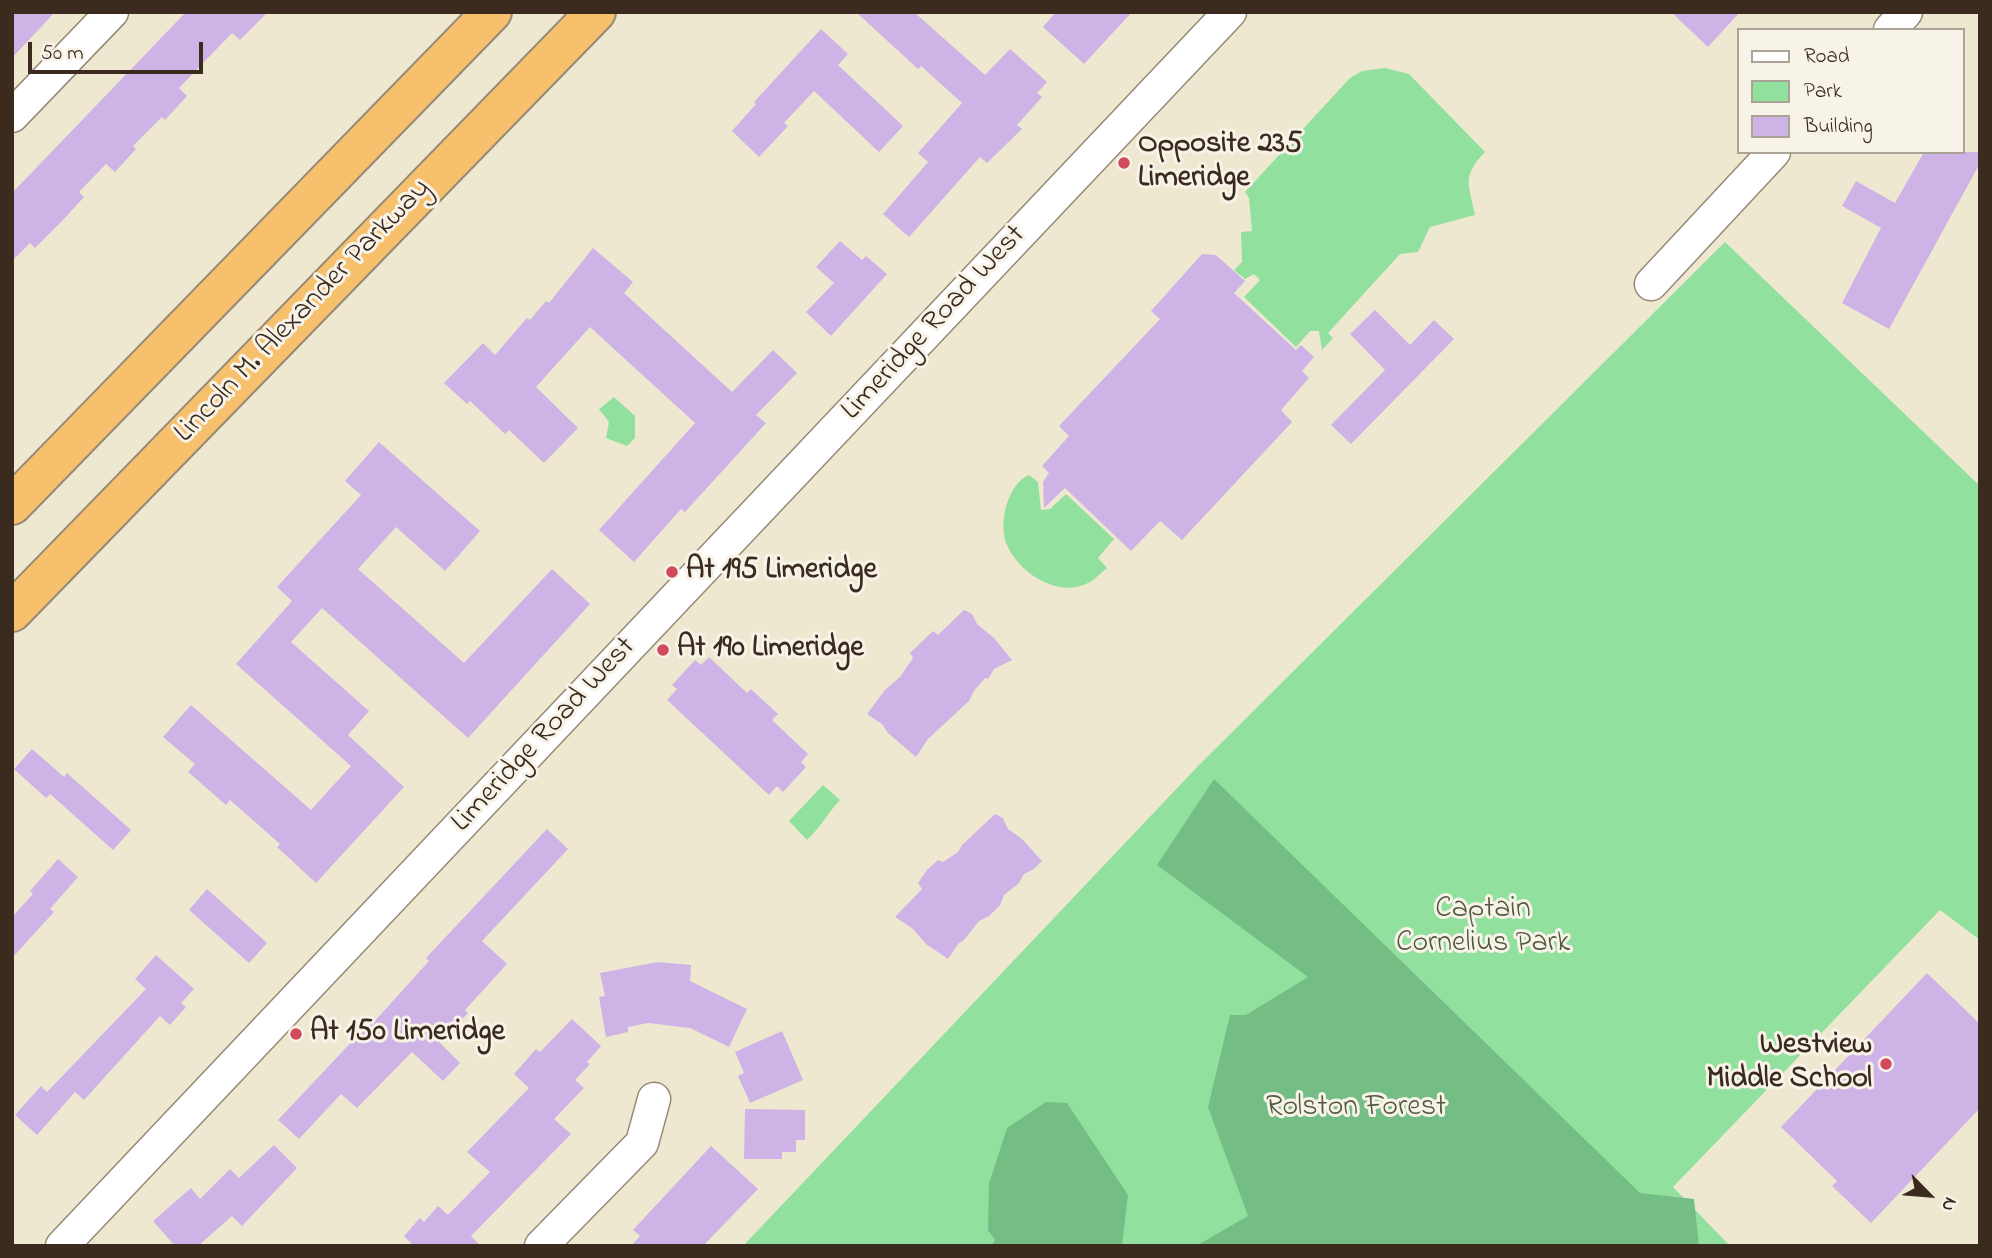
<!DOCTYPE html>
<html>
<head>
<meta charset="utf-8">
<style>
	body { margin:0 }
	#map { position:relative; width:1992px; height:1258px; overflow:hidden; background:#efe8d0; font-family:"Indie Flower",sans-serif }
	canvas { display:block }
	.frame { position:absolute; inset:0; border:14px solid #3b2a1e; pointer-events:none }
	.legend { position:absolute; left:1737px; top:28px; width:228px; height:126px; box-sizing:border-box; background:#f7f3e8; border:2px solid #aca397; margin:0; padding:9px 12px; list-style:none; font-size:21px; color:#3b2a1e }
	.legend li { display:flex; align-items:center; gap:14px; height:35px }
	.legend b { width:35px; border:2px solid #aca397 }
	.north { position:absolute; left:1894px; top:1160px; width:70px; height:70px; -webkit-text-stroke:5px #f7f3e8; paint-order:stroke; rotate:115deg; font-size:19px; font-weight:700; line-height:28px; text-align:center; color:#3b2a1e }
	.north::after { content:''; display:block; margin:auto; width:24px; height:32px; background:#3b2a1e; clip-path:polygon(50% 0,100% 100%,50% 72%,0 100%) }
	.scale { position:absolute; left:28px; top:42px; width:175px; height:32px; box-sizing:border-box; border:4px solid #3b2a1e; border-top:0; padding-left:9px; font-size:21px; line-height:24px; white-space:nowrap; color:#3b2a1e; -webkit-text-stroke:5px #f7f3e8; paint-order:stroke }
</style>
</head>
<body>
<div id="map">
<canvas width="1992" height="1258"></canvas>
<div class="frame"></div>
<ul class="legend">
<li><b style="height:9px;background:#fff"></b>Road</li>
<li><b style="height:19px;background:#91e09e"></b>Park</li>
<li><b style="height:19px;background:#ceb3e7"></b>Building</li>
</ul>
<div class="north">N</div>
<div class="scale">50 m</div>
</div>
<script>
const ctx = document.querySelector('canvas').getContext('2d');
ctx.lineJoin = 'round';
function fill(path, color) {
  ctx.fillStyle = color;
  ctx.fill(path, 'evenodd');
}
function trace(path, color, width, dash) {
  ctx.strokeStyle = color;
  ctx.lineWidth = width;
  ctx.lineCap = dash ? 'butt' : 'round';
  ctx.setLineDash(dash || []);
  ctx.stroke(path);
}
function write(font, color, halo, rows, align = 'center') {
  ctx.font = font + ' "Indie Flower",sans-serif';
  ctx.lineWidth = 6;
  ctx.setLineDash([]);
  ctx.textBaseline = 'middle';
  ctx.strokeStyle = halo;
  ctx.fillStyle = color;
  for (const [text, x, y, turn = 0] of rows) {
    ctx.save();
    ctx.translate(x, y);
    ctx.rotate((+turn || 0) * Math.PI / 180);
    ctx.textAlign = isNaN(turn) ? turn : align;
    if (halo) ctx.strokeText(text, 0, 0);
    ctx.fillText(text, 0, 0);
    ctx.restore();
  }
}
fill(new Path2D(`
	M1385 68 1409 74 1485 152C1461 177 1469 184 1475 215L1430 227 1418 252 1400 254 1328 333 1333 338 1322 350 1319 331H1310L1296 347 1244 297 1260 280 1254 274 1245 279 1234 270 1242 262 1241 232 1252 231 1249 198 1245 192 1350 78 1362 71Z
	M1725 242 1980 486V940L1940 910 1673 1187 1730 1246H743L1199 765Z
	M614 397 635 416V438L627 446 606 438 609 422 599 409Z
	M1029 475 1038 482 1041 510 1050 509 1066 494 1114 539 1098 558 1107 568C1102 572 1096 578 1090 582 1061 599 1021 575 1008 547 997 526 1007 484 1029 475Z
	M823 785 840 800C827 814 821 827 807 840L789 821Z`), '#91e09e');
fill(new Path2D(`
	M1214 779 1640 1193 1694 1199 1699 1246H1196L1248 1216 1208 1107 1230 1015H1246L1308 977 1157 865Z
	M1046 1102 1067 1103 1128 1195 1122 1246H992L995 1240 988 1230 989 1184 1007 1128Z`), '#74be85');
fill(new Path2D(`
	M12 12H55L12 58Z
	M186 12H268L240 40 232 33 179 88 187 96 165 120 162 117 133 146 136 149 115 172 106 164 79 192 84 197 62 221 35 248 30 243 12 261V193Z
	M856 12H914L985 75 1010 49 1047 82 1037 93 1042 97 1017 125 1022 129 987 163 980 157 909 237 883 214 928 162 918 153 962 103 921 66 918 69Z
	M1056 12H1132L1084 64 1043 27Z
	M1671 12H1740L1708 47Z
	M821 29 848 54 838 65 903 126 879 152 814 91 784 123 788 126 759 157 732 131 756 104 754 102Z
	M1924 152H1980V163L1889 329 1842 303 1881 228 1842 206 1856 181 1895 203Z
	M840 241 862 260 866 256 887 274 831 336 806 312 834 283 816 267Z
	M593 248 633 282 624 293 732 392 773 350 797 373 756 415 766 423 685 512 681 509 634 562 599 530 695 423 590 327 536 387 578 428 544 463 509 430 505 434 470 401 467 404 444 383 483 343 495 355 527 318 530 320 546 301 549 303Z
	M1202 254 1216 255 1245 281 1234 293 1296 350 1301 345 1314 357 1302 371 1309 378 1281 410 1292 422 1182 540 1160 521 1131 551 1065 488 1044 508 1043 482 1049 473 1042 466 1069 436 1059 426 1160 319 1151 311Z
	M1375 310 1410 345 1434 320 1454 339 1351 444 1331 425 1385 370 1350 334Z
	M379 442 480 531 445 571 396 527 358 569 464 663 552 569 590 604 468 738 322 608 291 642 369 711 348 735 404 787 316 883 277 847 280 844 230 800 226 805 188 772 195 764 163 737 191 705 311 810 351 766 236 664 292 601 277 587 361 495 345 481Z
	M964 610 972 614 977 624 994 638 1012 660 994 669 988 679 985 678 974 691 969 701 928 739 916 757 888 733 882 724 867 714 885 690 900 677 913 658 910 653 933 631 938 635Z
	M709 657 747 693 751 689 778 714 772 720 808 754 801 762 806 767 783 792 777 786 769 795 667 700 677 689 672 685 695 660 701 665Z
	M32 749 64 777 67 773 131 830 113 850 50 794 46 798 14 769Z
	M995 814 1003 818 1008 829 1022 839 1042 861 1034 869 1024 874 1019 883 1004 895 1000 905 989 916 979 921 964 940 959 943 948 959 926 944 912 928 895 917 922 889 918 883 927 870 938 860 943 862 958 852 962 845Z
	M547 829 568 849 482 941 507 964 465 1010 468 1013 440 1043 460 1063 443 1081 412 1052 357 1108 341 1094 299 1139 278 1120 343 1051 372 1021 373 1023 429 961 426 958Z
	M58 859 78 877 50 909 54 912 12 958V917L33 894 30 891Z
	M207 889 267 943 249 963 189 910Z
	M156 955 194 989 181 1003 186 1007 170 1025 160 1016 84 1100 75 1092 37 1135 15 1115 41 1086 47 1092 146 989 135 979Z
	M658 962 691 965 690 981 747 1009 729 1047 690 1028 648 1023 628 1027V1032L606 1037 599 997 605 996 600 973Z
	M1927 973 1980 1024V1108L1871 1223 1832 1186 1837 1181 1781 1127Z
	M572 1019 601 1046 587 1062 590 1064 575 1080 584 1088 554 1119 571 1134 471 1236 481 1246H414L404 1236 420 1218 424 1222 438 1206 448 1215 490 1172 467 1152 529 1088 514 1074 536 1049 540 1052Z
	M782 1031 803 1080 750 1103 738 1076 744 1073 735 1052Z
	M745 1109 805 1110V1140H796V1152H782V1159H744Z
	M274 1145 297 1168 242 1226 232 1216 198 1246H175L153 1221 191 1188 200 1199 230 1169 239 1178Z
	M711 1146 758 1189 703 1246H631L640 1236 633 1230Z`), '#ceb3e7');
const minor = new Path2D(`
	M1890 30 1906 12
	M12 116 112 12
	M1651 284 1774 152
	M62 1246 1230 12
	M541 1246 642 1143 654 1099`);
const highway = new Path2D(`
	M12 505 492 12
	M12 612 596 12`);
trace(minor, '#958977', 35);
trace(highway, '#958977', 42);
trace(minor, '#fff', 32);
trace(highway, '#f7c06c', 38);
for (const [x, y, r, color] of [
	[1124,163,7,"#d1495b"],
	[672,572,7,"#d1495b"],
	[663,650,7,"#d1495b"],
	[296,1034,7,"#d1495b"],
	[1886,1064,7,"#d1495b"]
]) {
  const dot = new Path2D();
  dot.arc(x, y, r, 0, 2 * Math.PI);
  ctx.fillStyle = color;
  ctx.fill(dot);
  trace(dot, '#f7f3e8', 2.5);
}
write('bold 30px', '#3b2a1e', '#f7f3e8', [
	["Opposite 235",1138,146],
	["Limeridge",1138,180],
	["At 195 Limeridge",686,572],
	["At 190 Limeridge",677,650],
	["At 150 Limeridge",310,1034],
	["Westview",1872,1047,"right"],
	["Middle School",1872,1081,"right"]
], 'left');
write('30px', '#3b2a1e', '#f7f3e8', [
	["Lincoln M. Alexander Parkway",304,312,-46],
	["Limeridge Road West",935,324,-47],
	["Limeridge Road West",545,736,-47]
]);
write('30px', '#50583e', '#f7f3e8', [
	["Captain",1483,911],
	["Cornelius Park",1483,945],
	["Rolston Forest",1356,1109]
]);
</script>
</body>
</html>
